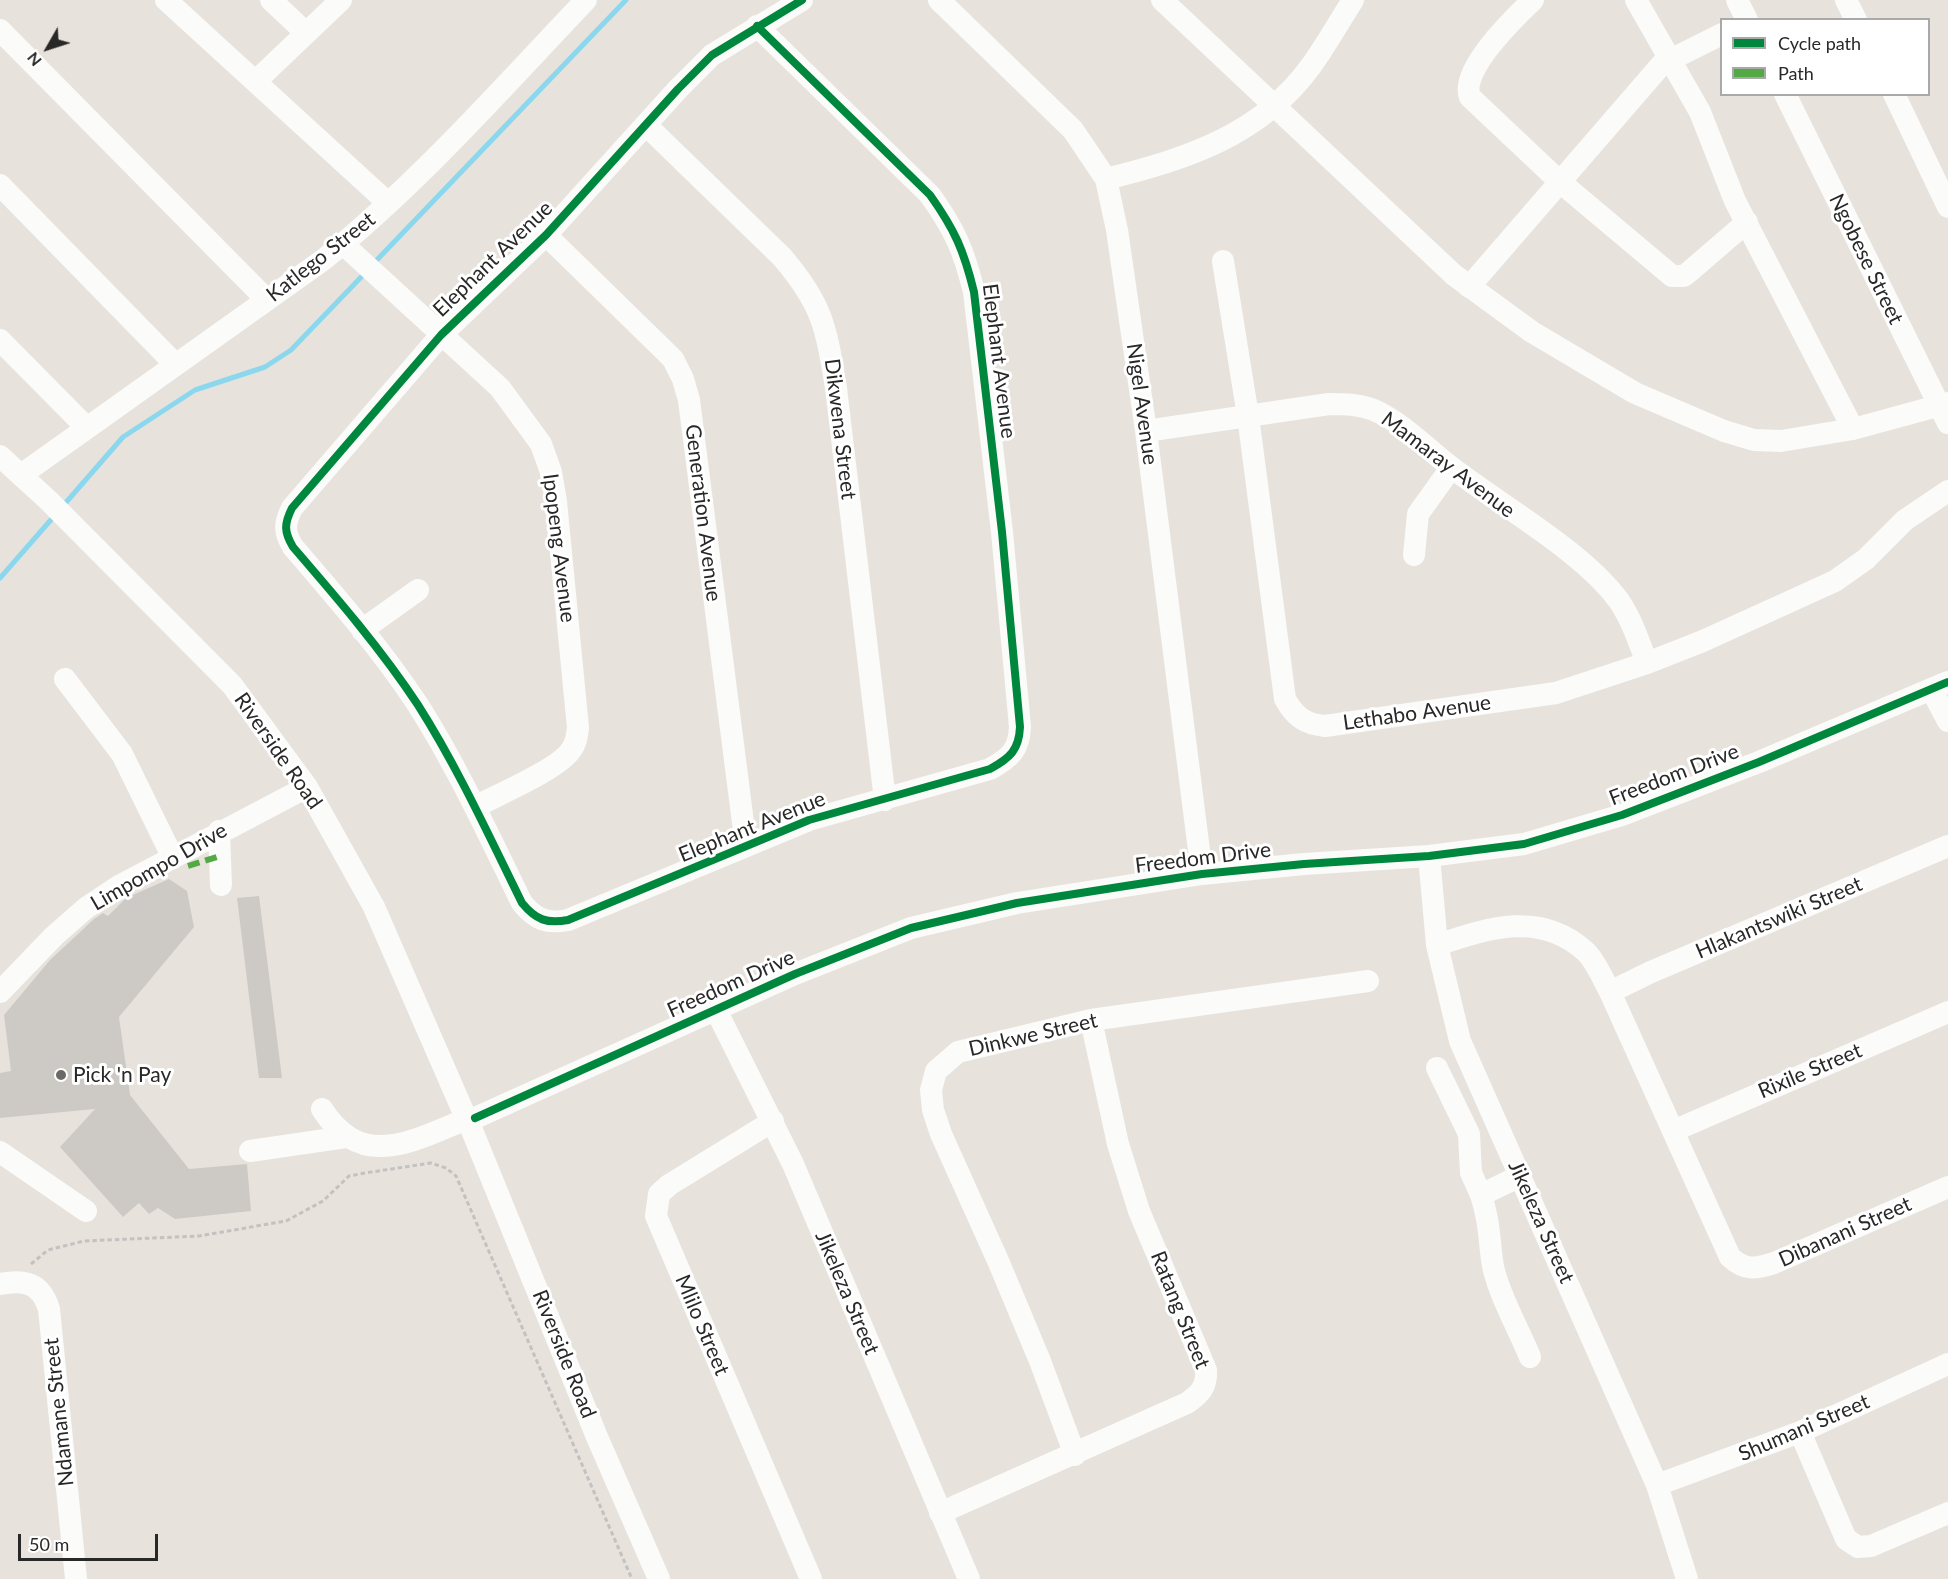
<!DOCTYPE html>
<html>
<head>
<meta charset="utf-8">
<style>
	body { margin:0 }
	#map { position:relative; width:1948px; height:1579px; overflow:hidden; background:#e7e2dc; font-family:Lato,sans-serif }
	canvas { display:block }
	.legend { position:absolute; left:1720px; top:18px; width:210px; height:78px; box-sizing:border-box; background:#fff; border:2px solid #a9a9a9; margin:0; padding:8px 10px; list-style:none; font-size:18px; color:#282828 }
	.legend li { display:flex; align-items:center; gap:12px; height:30px }
	.legend b { width:30px; border:2px solid #a9a9a9 }
	.north { position:absolute; left:18px; top:18px; width:60px; height:60px; -webkit-text-stroke:4px #fff; paint-order:stroke; rotate:231deg; font-size:16px; font-weight:700; line-height:24px; text-align:center; color:#282828 }
	.north::after { content:''; display:block; margin:auto; width:21px; height:27px; background:#282828; clip-path:polygon(50% 0,100% 100%,50% 72%,0 100%) }
	.scale { position:absolute; left:18px; top:1534px; width:140px; height:27px; box-sizing:border-box; border:3px solid #282828; border-top:0; padding-left:8px; font-size:18px; line-height:21px; white-space:nowrap; color:#282828; -webkit-text-stroke:4px #fff; paint-order:stroke }
</style>
</head>
<body>
<div id="map">
<canvas width="1948" height="1579"></canvas>
<ul class="legend">
<li><b style="height:8px;background:#00873e"></b>Cycle path</li>
<li><b style="height:8px;background:#53aa44"></b>Path</li>
</ul>
<div class="north">N</div>
<div class="scale">50 m</div>
</div>
<script>
const ctx = document.querySelector('canvas').getContext('2d');
ctx.lineJoin = 'round';
function trace(path, color, width, dash) {
  ctx.strokeStyle = color;
  ctx.lineWidth = width;
  ctx.lineCap = dash ? 'butt' : 'round';
  ctx.setLineDash(dash || []);
  ctx.stroke(path);
}
function fill(path, color) {
  ctx.fillStyle = color;
  ctx.fill(path, 'evenodd');
}
function write(font, color, halo, rows, align = 'center') {
  ctx.font = font + ' Lato,sans-serif';
  ctx.lineWidth = 6;
  ctx.setLineDash([]);
  ctx.textBaseline = 'middle';
  ctx.strokeStyle = halo;
  ctx.fillStyle = color;
  for (const [text, x, y, turn = 0] of rows) {
    ctx.save();
    ctx.translate(x, y);
    ctx.rotate((+turn || 0) * Math.PI / 180);
    ctx.textAlign = isNaN(turn) ? turn : align;
    if (halo) ctx.strokeText(text, 0, 0);
    ctx.fillText(text, 0, 0);
    ctx.restore();
  }
}
trace(new Path2D(`
	M373 264 626 0
	M62 507 123 437 195 390 265 367 291 350 367 271
	M0 578 56 514`), '#8ad7ee', 5);
fill(new Path2D(`
	M169 879 187 891 194 927 119 1017 130 1095 189 1169 247 1164 251 1211 175 1219 158 1208 149 1214 139 1203 123 1217 60 1147 95 1109 0 1118V1073L11 1071 4 1015 50 960 94 919 103 913 108 916 126 898Z
	M259 896 282 1078H259L237 898Z`), '#cdcac6');
trace(new Path2D(`
	M31 1264 48 1250 84 1241 199 1236 286 1221 323 1201 349 1176 365 1173 431 1163 446 1168 456 1176 632 1579`), '#c3c2c1', 3, [4.5, 3]);
trace(new Path2D(`
	M166 0 388 203
	M271 0 306 33
	M939 0 1073 130 1106 179 1117 230 1146 431 1202 874
	M1162 0 1454 275 1532 332 1635 393 1724 431 1754 440 1781 441 1853 429 1948 403
	M1533 0C1514 18 1459 71 1470 97L1559 181 1672 276H1684L1689 272 1747 222
	M1636 0 1700 112 1735 201 1853 429
	M1737 0 1747 20
	M1846 0 1856 20
	M757 26 930 195C955 230 964 251 974 292L1002 532 1020 727C1019 750 1010 758 990 769L809 820 568 920C547 924 536 920 522 903 489 836 458 768 418 705 381 649 337 598 293 547 284 532 284 524 292 508L441 335 546 235 678 89 712 55 802 0
	M0 30 267 300
	M1670 60 1722 34
	M256 81 341 0
	M1785 94 1948 423
	M1894 94 1948 207
	M647 126 782 257C823 305 826 327 836 388L885 800
	M1106 179C1186 159 1260 136 1311 66 1326 45 1339 22 1353 0
	M0 185 175 364
	M546 235 673 359 683 379 689 400 746 846
	M343 244 500 388 541 444 551 472 556 501 578 728C577 736 576 744 571 750 559 769 497 795 475 807
	M1223 261 1248 416 1285 699C1295 717 1305 724 1325 726L1556 693 1647 663 1703 641 1835 581 1866 559 1905 520 1948 491
	M1469 287 1668 57
	M0 340 86 427
	M1146 431 1329 404C1344 404 1359 404 1374 410 1403 423 1426 448 1451 467 1500 505 1584 552 1619 601 1632 620 1639 642 1647 663
	M0 456 48 500 232 685 307 787 374 907 463 1111
	M21 475 323 260C419 183 501 89 586 0
	M1414 555 1418 514 1451 468
	M362 630 418 590
	M65 679 122 754 172 856
	M1931 689 1948 721
	M219 831 221 885
	M1429 856 1437 945 1460 1041 1657 1485 1687 1579
	M1437 945C1488 928 1541 910 1586 952 1596 962 1603 979 1610 992L1730 1257C1745 1271 1756 1269 1774 1263L1948 1187
	M0 992 54 936 86 908 119 886 307 787
	M1610 992 1651 972 1948 846
	M716 1010 793 1164 969 1579
	M1437 1068 1469 1134 1471 1173 1481 1195
	M322 1109C359 1167 405 1145 457 1123
	M475 1118 795 974 911 928 1017 903 1202 874 1304 864 1429 856 1524 844 1622 815 1759 762 1948 682
	M773 1121 669 1185 659 1194 656 1216 811 1579
	M471 1128 597 1437 659 1579
	M1673 1131 1948 1012
	M250 1151 346 1137
	M0 1152 86 1211
	M1520 1176 1481 1195C1489 1220 1489 1236 1492 1260 1495 1287 1519 1330 1530 1357
	M0 1284C25 1279 41 1283 49 1309L76 1579
	M1800 1432 1846 1539 1858 1547 1871 1546 1948 1513
	M1075 1455 1040 1361 999 1263 941 1134 933 1110 931 1090 936 1071 958 1052 1091 1020 1368 981
	M1657 1485 1800 1432 1948 1364
	M940 1513 1187 1403C1200 1394 1207 1387 1206 1370L1139 1211 1118 1144 1091 1020`), '#fbfbfa', 22);
trace(new Path2D(`
	M188 866 220 856`), '#53aa44', 6, [12, 6]);
trace(new Path2D(`
	M757 26 930 195C955 230 964 251 974 292L1002 532 1020 727C1019 750 1010 758 990 769L809 820 568 920C547 924 536 920 522 903 489 836 458 768 418 705 381 649 337 598 293 547 284 532 284 524 292 508L441 335 546 235 678 89 712 55 802 0
	M475 1118 795 974 911 928 1017 903 1202 874 1304 864 1429 856 1524 844 1622 815 1759 762 1948 682`), '#00873e', 8);
for (const [x, y, r, color] of [
	[61,1075,6,"#6b6967"]
]) {
  const dot = new Path2D();
  dot.arc(x, y, r, 0, 2 * Math.PI);
  ctx.fillStyle = color;
  ctx.fill(dot);
  trace(dot, '#fff', 2);
}
write('21px', '#282828', '#fff', [
	["Katlego Street",321,257,-38],
	["Elephant Avenue",493,259,-44],
	["Ngobese Street",1866,259,64],
	["Elephant Avenue",999,361,83],
	["Nigel Avenue",1142,404,82],
	["Dikwena Street",840,429,83],
	["Mamaray Avenue",1448,465,37],
	["Generation Avenue",703,513,83],
	["Ipopeng Avenue",559,548,83],
	["Lethabo Avenue",1417,713,-8],
	["Riverside Road",278,751,55],
	["Freedom Drive",1674,775,-21],
	["Elephant Avenue",752,827,-22],
	["Freedom Drive",1203,858,-7],
	["Limpompo Drive",159,867,-30],
	["Hlakantswiki Street",1779,918,-23],
	["Freedom Drive",731,984,-24],
	["Dinkwe Street",1033,1035,-13],
	["Rixile Street",1810,1071,-23],
	["Jikeleza Street",1541,1222,66],
	["Dibanani Street",1845,1232,-24],
	["Jikeleza Street",847,1293,67],
	["Ratang Street",1180,1310,68],
	["Mlilo Street",702,1325,67],
	["Riverside Road",564,1354,68],
	["Ndamane Street",59,1412,-96],
	["Shumani Street",1804,1428,-23]
]);
write('21px', '#282828', '#fff', [
	["Pick 'n Pay",73,1075]
], 'left');
</script>
</body>
</html>
